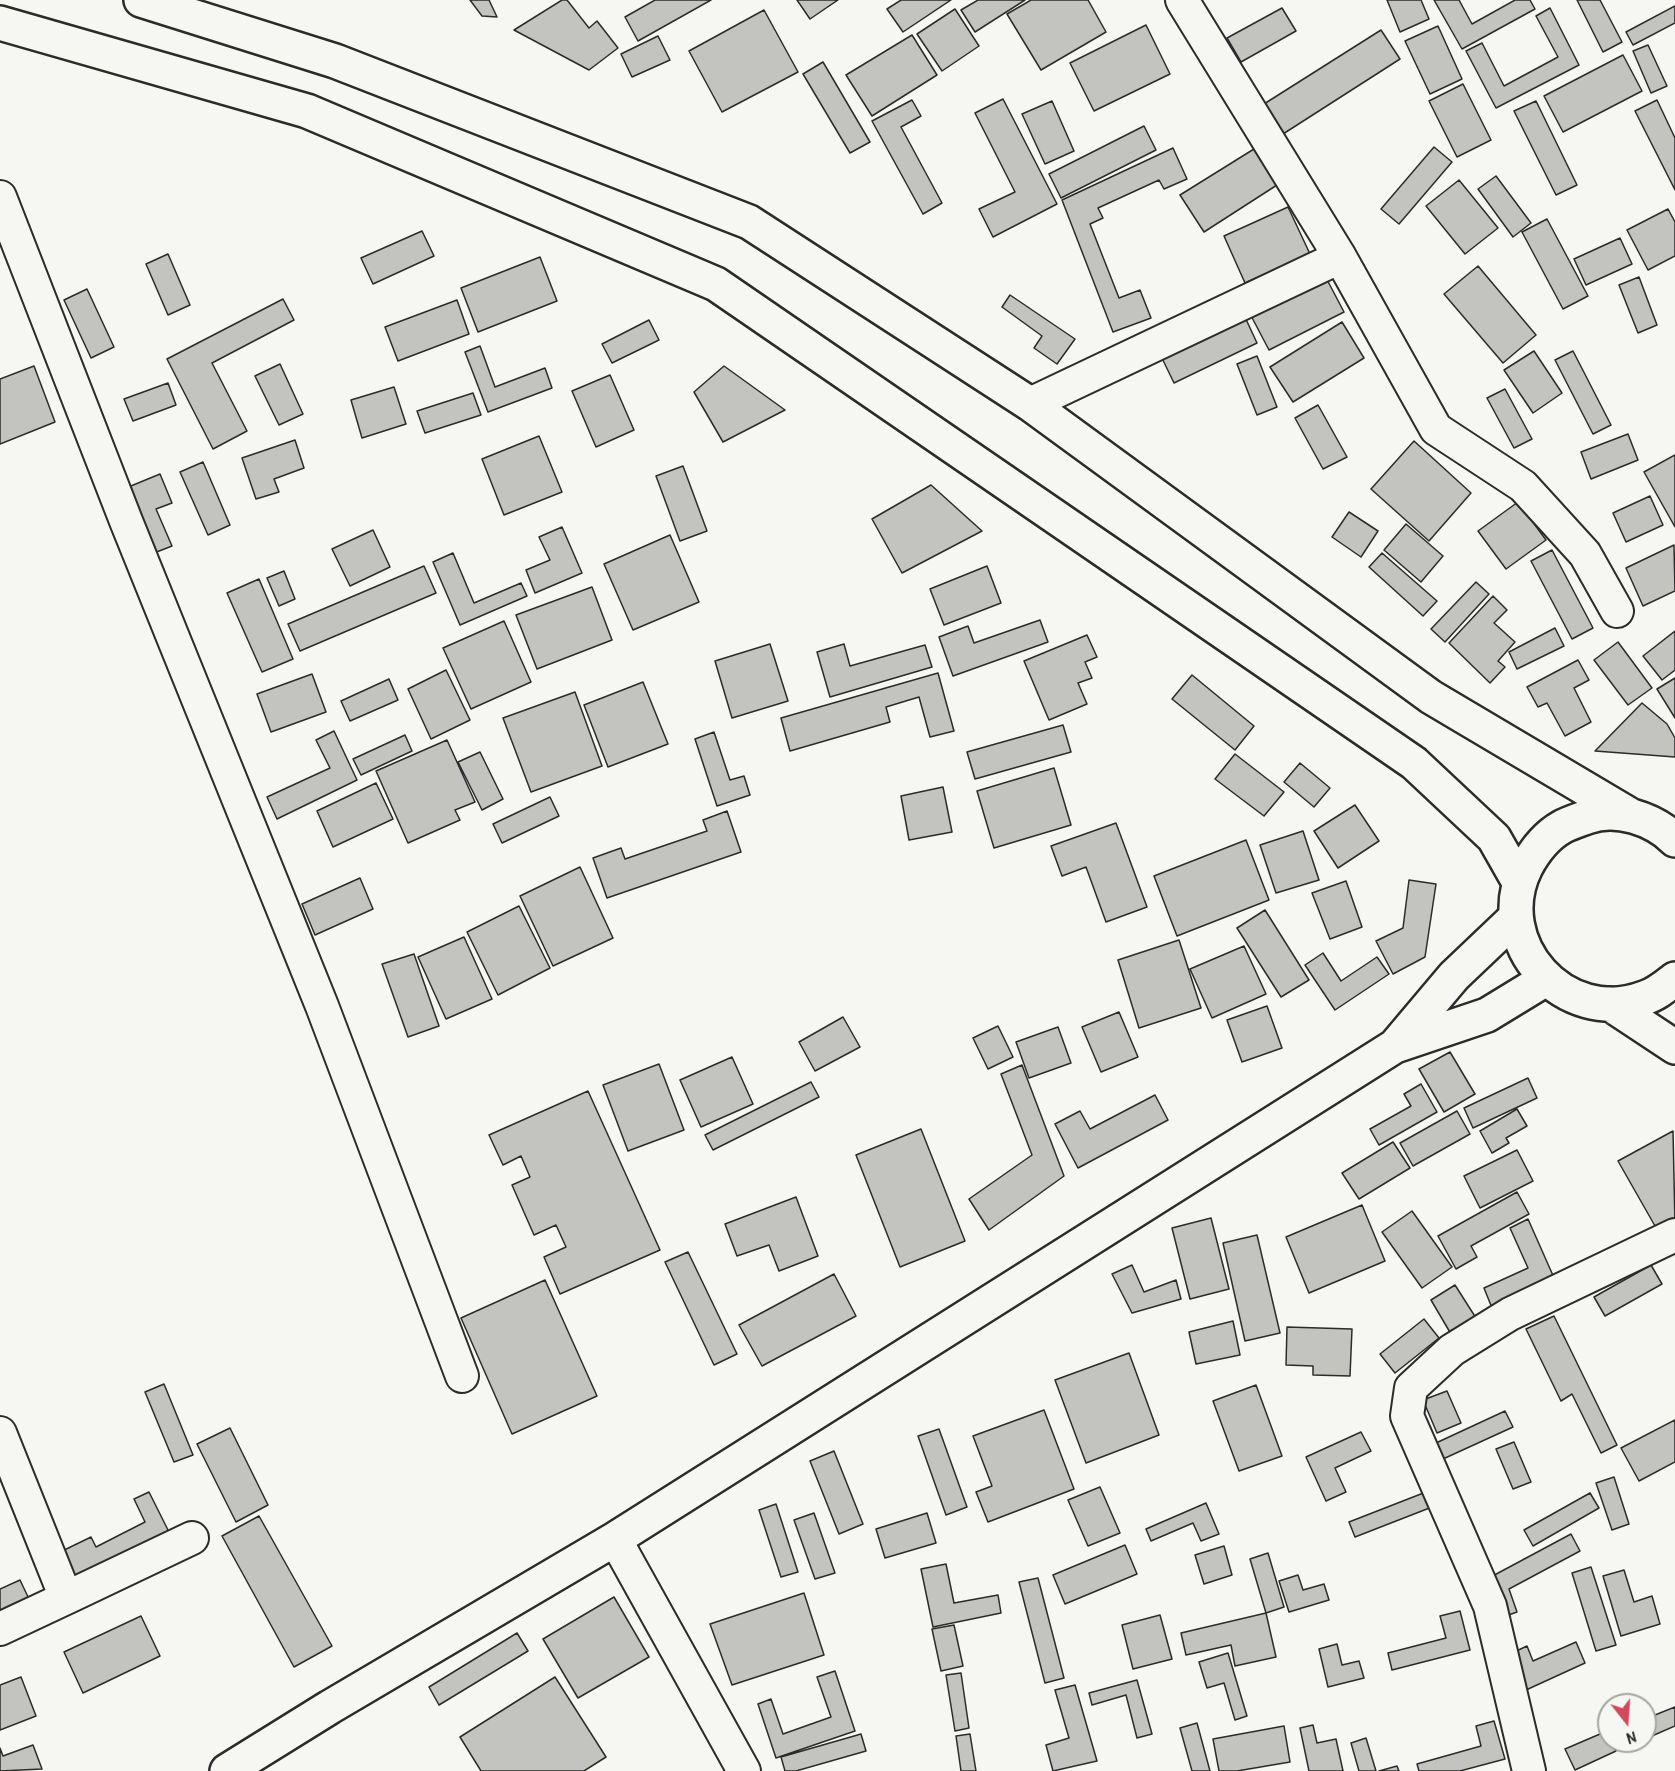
<!DOCTYPE html>
<html>
<head>
<meta charset="utf-8">
<style>
	body { margin:0 }
	#map { position:relative; width:1675px; height:1771px; overflow:hidden; background:#f6f6f2; font-family:"Patrick Hand",sans-serif }
	canvas { display:block }
	.north { position:absolute; left:1597px; top:1693px; width:60px; height:60px; box-sizing:border-box; background:#f6f6f2; border:2px solid #a5a5a2; border-radius:50%; rotate:163deg; font-size:16px; font-weight:700; line-height:24px; text-align:center; color:#2b2b2b }
	.north::after { content:''; display:block; margin:auto; width:21px; height:27px; background:#d1495b; clip-path:polygon(50% 0,100% 100%,50% 72%,0 100%) }
</style>
</head>
<body>
<div id="map">
<canvas width="1675" height="1771"></canvas>
<div class="north">N</div>
</div>
<script>
const ctx = document.querySelector('canvas').getContext('2d');
ctx.lineJoin = 'round';
function fill(path, color) {
  ctx.fillStyle = color;
  ctx.fill(path, 'evenodd');
}
function trace(path, color, width, dash) {
  ctx.strokeStyle = color;
  ctx.lineWidth = width;
  ctx.lineCap = dash ? 'butt' : 'round';
  ctx.setLineDash(dash || []);
  ctx.stroke(path);
}
const building = new Path2D(`
	M470 0H489L497 17 482 16Z
	M562 0H567L589 28 597 21 618 48 589 70 514 30Z
	M655 0H711L638 41 625 17Z
	M797 0H838L810 19Z
	M901 0H951L903 32 887 9Z
	M978 0H1025L975 32 961 10Z
	M1031 0H1088L1106 32 1041 70 1007 14Z
	M1387 0H1421L1429 19 1400 32Z
	M1434 0H1459L1472 24 1515 0H1530L1535 9 1462 49Z
	M1577 0H1600L1622 42 1603 52Z
	M1675 6V23L1633 45 1626 32Z
	M1282 8 1296 31 1241 62 1227 38Z
	M1550 8 1579 65 1496 108 1466 51 1482 43 1504 86 1558 57 1536 16Z
	M955 9 979 46 942 71 917 34Z
	M764 10 798 72 722 112 689 51Z
	M1146 25 1170 74 1094 111 1070 63Z
	M1438 26 1462 79 1430 94 1405 41Z
	M1381 30 1400 59 1283 134 1264 104Z
	M912 35 937 75 872 116 846 75Z
	M658 36 670 60 632 77 621 54Z
	M1648 45 1667 86 1651 93 1633 51Z
	M1623 55 1642 91 1563 132 1544 96Z
	M823 62 870 142 850 153 803 74Z
	M1463 84 1491 140 1457 157 1429 101Z
	M1003 99 1057 204 993 237 979 209 1015 192 975 113Z
	M912 100 921 116 901 127 942 203 923 214 872 121Z
	M1657 100 1675 138V190L1635 111Z
	M1052 101 1074 151 1045 164 1022 114Z
	M1536 101 1577 185 1556 195 1514 111Z
	M1144 126 1156 150 1061 198 1049 174Z
	M1434 147 1452 162 1399 224 1381 209Z
	M1173 148 1187 179 1164 189 1159 180 1098 208 1103 218 1090 224 1119 298 1140 290 1151 318 1113 332 1062 200Z
	M1254 149 1277 185 1204 232 1180 195Z
	M1496 176 1531 223 1513 237 1478 189Z
	M1459 180 1498 228 1465 254 1426 206Z
	M1288 207 1310 254 1245 283 1224 236Z
	M1668 209 1675 222V256L1648 270 1627 230Z
	M1547 219 1588 296 1563 309 1522 232Z
	M422 231 434 256 373 284 361 258Z
	M1620 238 1632 264 1586 285 1574 259Z
	M168 254 190 305 168 315 146 264Z
	M540 257 557 301 478 332 461 288Z
	M1478 266 1536 335 1503 363 1444 294Z
	M1323 272 1344 312 1269 350 1248 310Z
	M1639 277 1657 325 1638 333 1619 285Z
	M87 289 114 347 91 358 64 300Z
	M1010 295 1075 339 1057 364 1034 348 1042 336 1002 307Z
	M283 299 294 320 212 363 247 431 213 449 167 359Z
	M457 300 469 334 398 361 385 327Z
	M1244 315 1257 343 1174 383 1160 354Z
	M649 320 659 340 612 363 602 344Z
	M1342 322 1364 358 1293 402 1270 367Z
	M480 346 495 387 545 368 552 388 488 412 465 352Z
	M1534 351 1562 393 1533 413 1504 370Z
	M1573 351 1611 425 1593 434 1555 360Z
	M1257 356 1277 407 1257 415 1237 364Z
	M280 364 303 414 279 425 255 376Z
	M34 366 55 422 0 444V379Z
	M724 366 785 410 723 442 694 392Z
	M610 375 634 430 596 447 572 391Z
	M168 383 176 405 133 421 124 399Z
	M394 387 406 424 362 438 351 400Z
	M1505 389 1532 439 1514 448 1487 398Z
	M473 393 481 415 425 433 417 411Z
	M1318 405 1347 457 1323 469 1295 418Z
	M1628 434 1638 460 1591 479 1581 452Z
	M539 436 562 492 504 515 482 459Z
	M295 440 304 468 274 479 279 492 256 499 242 458Z
	M1414 441 1471 493 1429 541 1371 489Z
	M1675 455V527L1644 472Z
	M203 462 230 525 208 535 180 472Z
	M683 466 707 531 680 541 656 476Z
	M160 474 172 503 156 509 172 546 154 553 126 488Z
	M931 485 982 531 902 573 872 519Z
	M1650 496 1663 525 1626 542 1613 513Z
	M1518 502 1546 540 1506 569 1478 531Z
	M1349 512 1378 531 1361 557 1332 537Z
	M1406 524 1443 556 1421 582 1384 550Z
	M562 527 582 573 535 593 526 570 550 560 539 537Z
	M373 530 390 567 350 586 332 549Z
	M670 535 699 602 633 630 604 564Z
	M1674 545 1675 591 1643 606 1626 568Z
	M1552 550 1593 628 1572 639 1531 561Z
	M453 553 474 603 521 583 527 596 460 625 433 562Z
	M1382 553 1437 601 1423 616 1369 567Z
	M424 566 436 593 300 651 288 624Z
	M987 566 1001 603 944 625 930 589Z
	M284 571 295 599 279 606 267 578Z
	M259 579 293 659 262 672 227 593Z
	M1476 582 1489 594 1445 642 1431 629Z
	M592 587 612 640 537 669 516 615Z
	M1493 596 1507 610 1494 623 1515 642 1498 661 1505 667 1490 683 1449 643Z
	M1040 620 1048 642 953 676 939 637 968 626 974 643Z
	M504 621 531 682 471 709 443 648Z
	M1555 628 1564 646 1517 669 1509 652Z
	M1675 631V670L1662 680 1643 656Z
	M1087 635 1097 657 1085 662 1092 678 1078 683 1087 704 1049 720 1024 661Z
	M1618 642 1652 688 1628 705 1594 660Z
	M770 644 788 701 732 718 715 661Z
	M844 644 850 666 925 645 932 667 830 697 817 652Z
	M1578 660 1589 680 1574 688 1591 722 1565 736 1547 703 1538 707 1527 687Z
	M446 670 470 720 431 739 408 689Z
	M938 673 954 731 930 737 919 697 886 707 890 722 790 751 781 718Z
	M312 674 326 712 271 732 257 694Z
	M1192 675 1254 726 1235 750 1172 699Z
	M1675 678V718L1657 689Z
	M389 679 398 700 350 721 341 701Z
	M643 682 668 744 608 767 584 705Z
	M575 692 602 766 531 792 503 718Z
	M1642 703 1667 724 1675 738V757L1595 751Z
	M1063 725 1071 752 975 779 967 752Z
	M334 731 357 780 277 819 267 797 330 768 316 740Z
	M714 732 730 780 744 776 750 795 717 806 695 739Z
	M405 735 412 751 361 775 353 759Z
	M447 740 475 802 455 810 460 820 408 843 376 771Z
	M480 752 503 799 482 810 458 762Z
	M1235 754 1284 792 1264 816 1215 779Z
	M1300 763 1330 788 1314 807 1284 782Z
	M1054 768 1071 825 994 848 977 791Z
	M376 783 393 819 333 847 317 811Z
	M943 787 952 832 909 840 901 796Z
	M550 797 559 816 502 843 493 824Z
	M1355 805 1379 841 1338 868 1314 831Z
	M727 811 741 852 607 898 593 858 621 848 625 859 707 831 703 820Z
	M1116 823 1147 907 1106 922 1086 867 1062 876 1051 846Z
	M1303 831 1319 880 1276 893 1260 845Z
	M1246 840 1269 900 1177 936 1154 876Z
	M580 867 613 938 553 966 520 896Z
	M360 878 373 909 315 935 302 904Z
	M1409 880 1436 884 1425 957 1393 974 1376 941 1403 928Z
	M1346 881 1362 927 1330 939 1312 893Z
	M519 906 550 968 498 995 467 932Z
	M1265 910 1309 980 1281 997 1237 928Z
	M464 937 492 999 446 1019 418 957Z
	M1179 940 1201 1008 1139 1028 1118 960Z
	M1244 946 1266 994 1212 1018 1190 969Z
	M1323 953 1341 981 1377 957 1389 974 1335 1010 1305 965Z
	M414 954 439 1026 408 1037 382 964Z
	M1267 1006 1282 1048 1242 1062 1227 1020Z
	M1119 1012 1138 1057 1101 1072 1082 1027Z
	M843 1017 860 1047 815 1071 799 1042Z
	M998 1026 1013 1057 988 1069 973 1038Z
	M1058 1027 1071 1063 1029 1078 1016 1042Z
	M1450 1052 1475 1094 1444 1112 1419 1069Z
	M732 1057 753 1104 701 1127 680 1080Z
	M659 1064 684 1130 628 1151 603 1085Z
	M1022 1065 1064 1176 989 1230 969 1199 1032 1155 1001 1074Z
	M1528 1078 1537 1098 1473 1128 1464 1108Z
	M811 1082 819 1097 713 1150 705 1135Z
	M1421 1084 1437 1112 1379 1145 1370 1129 1411 1106 1404 1094Z
	M588 1091 660 1250 560 1294 544 1257 566 1247 556 1225 534 1235 512 1185 530 1177 521 1156 503 1165 489 1135Z
	M1155 1095 1168 1120 1078 1168 1055 1124 1080 1111 1090 1129Z
	M1517 1109 1527 1126 1506 1138 1509 1143 1492 1153 1480 1131Z
	M1457 1111 1470 1134 1413 1166 1400 1143Z
	M921 1129 965 1241 900 1267 856 1155Z
	M1673 1131 1675 1225 1659 1233 1618 1161Z
	M1393 1142 1410 1168 1359 1199 1342 1173Z
	M1517 1150 1533 1181 1480 1208 1464 1176Z
	M1517 1192 1529 1214 1471 1246 1477 1257 1456 1269 1438 1236Z
	M796 1197 818 1256 779 1271 769 1245 737 1256 725 1224Z
	M1362 1205 1385 1261 1309 1293 1286 1237Z
	M1412 1211 1452 1267 1422 1288 1382 1232Z
	M1211 1218 1229 1289 1190 1299 1172 1228Z
	M1528 1219 1555 1280 1492 1308 1484 1288 1528 1268 1510 1228Z
	M1257 1235 1280 1333 1245 1341 1223 1243Z
	M688 1252 737 1354 714 1365 665 1262Z
	M1132 1265 1144 1292 1176 1280 1181 1299 1132 1313 1112 1274Z
	M1651 1265 1662 1284 1605 1316 1594 1297Z
	M834 1274 856 1316 762 1366 739 1325Z
	M545 1280 597 1396 512 1434 461 1318Z
	M1455 1285 1476 1318 1451 1334 1431 1300Z
	M1554 1316 1617 1445 1601 1453 1572 1394 1561 1401 1526 1329Z
	M1424 1319 1439 1338 1395 1373 1380 1354Z
	M1233 1321 1240 1355 1196 1364 1189 1332Z
	M1287 1327 1352 1329 1350 1376 1313 1375V1366L1286 1365Z
	M1129 1353 1159 1435 1086 1463 1055 1380Z
	M164 1384 193 1455 174 1462 145 1392Z
	M1256 1385 1282 1456 1239 1471 1213 1401Z
	M1447 1391 1461 1423 1437 1433 1423 1400Z
	M1044 1410 1074 1489 988 1522 976 1492 992 1486 973 1436Z
	M1505 1411 1513 1427 1443 1459 1436 1443Z
	M1675 1420V1462L1639 1481 1621 1448Z
	M230 1428 268 1505 236 1522 197 1444Z
	M939 1429 967 1507 946 1515 918 1436Z
	M1361 1432 1371 1451 1335 1468 1346 1492 1326 1501 1306 1457Z
	M1514 1442 1531 1482 1513 1489 1496 1449Z
	M834 1451 863 1524 839 1534 810 1461Z
	M1614 1477 1629 1524 1612 1530 1596 1483Z
	M1100 1487 1120 1533 1088 1546 1068 1500Z
	M149 1492 169 1532 67 1582 54 1555 91 1537 96 1547 145 1522 134 1499Z
	M1426 1492 1432 1507 1355 1537 1349 1522Z
	M1590 1493 1599 1508 1533 1546 1524 1530Z
	M1206 1503 1219 1534 1201 1541 1193 1523 1151 1541 1146 1529Z
	M776 1504 798 1572 781 1577 759 1510Z
	M814 1513 835 1573 815 1579 794 1520Z
	M927 1513 936 1543 885 1558 876 1529Z
	M259 1516 332 1646 294 1667 222 1536Z
	M1571 1534 1580 1551 1509 1589 1517 1612 1503 1617 1487 1579Z
	M1125 1545 1137 1574 1065 1604 1053 1575Z
	M1224 1546 1232 1575 1204 1584 1195 1555Z
	M1268 1553 1284 1607 1266 1613 1250 1559Z
	M946 1564 954 1603 998 1595 1001 1613 933 1627 921 1569Z
	M1591 1567 1616 1645 1596 1651 1572 1573Z
	M1624 1570 1634 1602 1652 1596 1660 1624 1621 1636 1603 1576Z
	M1298 1575 1303 1590 1324 1584 1329 1600 1289 1612 1279 1581Z
	M1038 1578 1064 1678 1045 1683 1019 1582Z
	M20 1580 29 1599 0 1612V1589Z
	M804 1593 824 1655 732 1685 710 1624Z
	M614 1597 649 1657 578 1698 543 1639Z
	M1460 1611 1470 1650 1392 1670 1388 1653 1446 1638 1440 1616Z
	M1266 1613 1276 1657 1235 1666 1231 1645 1186 1655 1181 1633Z
	M1160 1615 1172 1659 1133 1669 1122 1625Z
	M141 1616 160 1656 83 1693 64 1652Z
	M954 1625 963 1666 941 1671 932 1629Z
	M517 1633 528 1651 439 1705 429 1687Z
	M1576 1642 1585 1663 1526 1690 1510 1654 1527 1646 1533 1661Z
	M1337 1644 1342 1665 1359 1661 1364 1678 1328 1687 1319 1649Z
	M1228 1653 1247 1716 1235 1720 1224 1683 1207 1688 1199 1662Z
	M835 1671 855 1731 776 1758 758 1704 771 1699 783 1734 831 1717 817 1677Z
	M961 1673 969 1728 955 1731 946 1675Z
	M21 1677 36 1716 0 1730V1685Z
	M555 1677 606 1757 584 1771H481L460 1737Z
	M1137 1680 1152 1734 1137 1738 1126 1695 1092 1705 1089 1693Z
	M1075 1685 1097 1761 1053 1771 1046 1745 1069 1738 1055 1690Z
	M1675 1707V1726L1645 1739V1719Z
	M1494 1721 1505 1759 1460 1771H1419L1417 1764 1481 1746 1476 1726Z
	M1197 1723 1210 1771H1192L1180 1728Z
	M1313 1725 1317 1743 1336 1739 1343 1771H1309L1300 1728Z
	M1284 1726 1290 1762 1237 1771H1219L1213 1739Z
	M1607 1731 1609 1741 1616 1751 1575 1770 1565 1749Z
	M861 1734 866 1751 796 1771H785L781 1757Z
	M970 1734 976 1771H961L956 1736Z
	M1366 1738 1376 1771H1359L1351 1743Z
	M1620 1741H1640L1623 1748Z
	M33 1745 42 1769 0 1771V1748L3 1756Z
	M1397 1766 1399 1771H1379Z`);
fill(building, '#c3c3c0');
trace(building, '#2b2b2b', 1.5);
const street = new Path2D(`
	M1182 0 1340 257 1436 429 1523 486 1585 554 1617 611
	M0 197 126 521 322 1006 462 1376
	M1030 404 1340 257
	M0 1433 66 1598 0 1629
	M615 1539 744 1771
	M66 1598 192 1538
	M1529 1771 1490 1606 1407 1416 1411 1388 1452 1350 1510 1314 1675 1235`);
const secondary = new Path2D(`
	M1395 1046 1454 976 1515 918
	M227 1771 330 1707 615 1539 1395 1046 1487 1015 1546 979`);
const highway = new Path2D(`
	M141 0 335 61 749 222 1030 404 1431 697 1630 815
	M0 23 307 111 716 284 1414 763 1494 838 1519 882
	M1675 840C1654 819 1616 806 1587 817 1579 820 1569 823 1562 827 1546 836 1534 852 1526 867 1488 943 1565 1028 1644 998 1655 995 1666 986 1675 979
	M1610 1004 1675 1047`);
trace(street, '#2b2b2b', 36);
trace(secondary, '#2b2b2b', 38);
trace(highway, '#2b2b2b', 38);
trace(street, '#f6f6f2', 32);
trace(secondary, '#f6f6f2', 33);
trace(highway, '#f6f6f2', 33);
</script>
</body>
</html>
